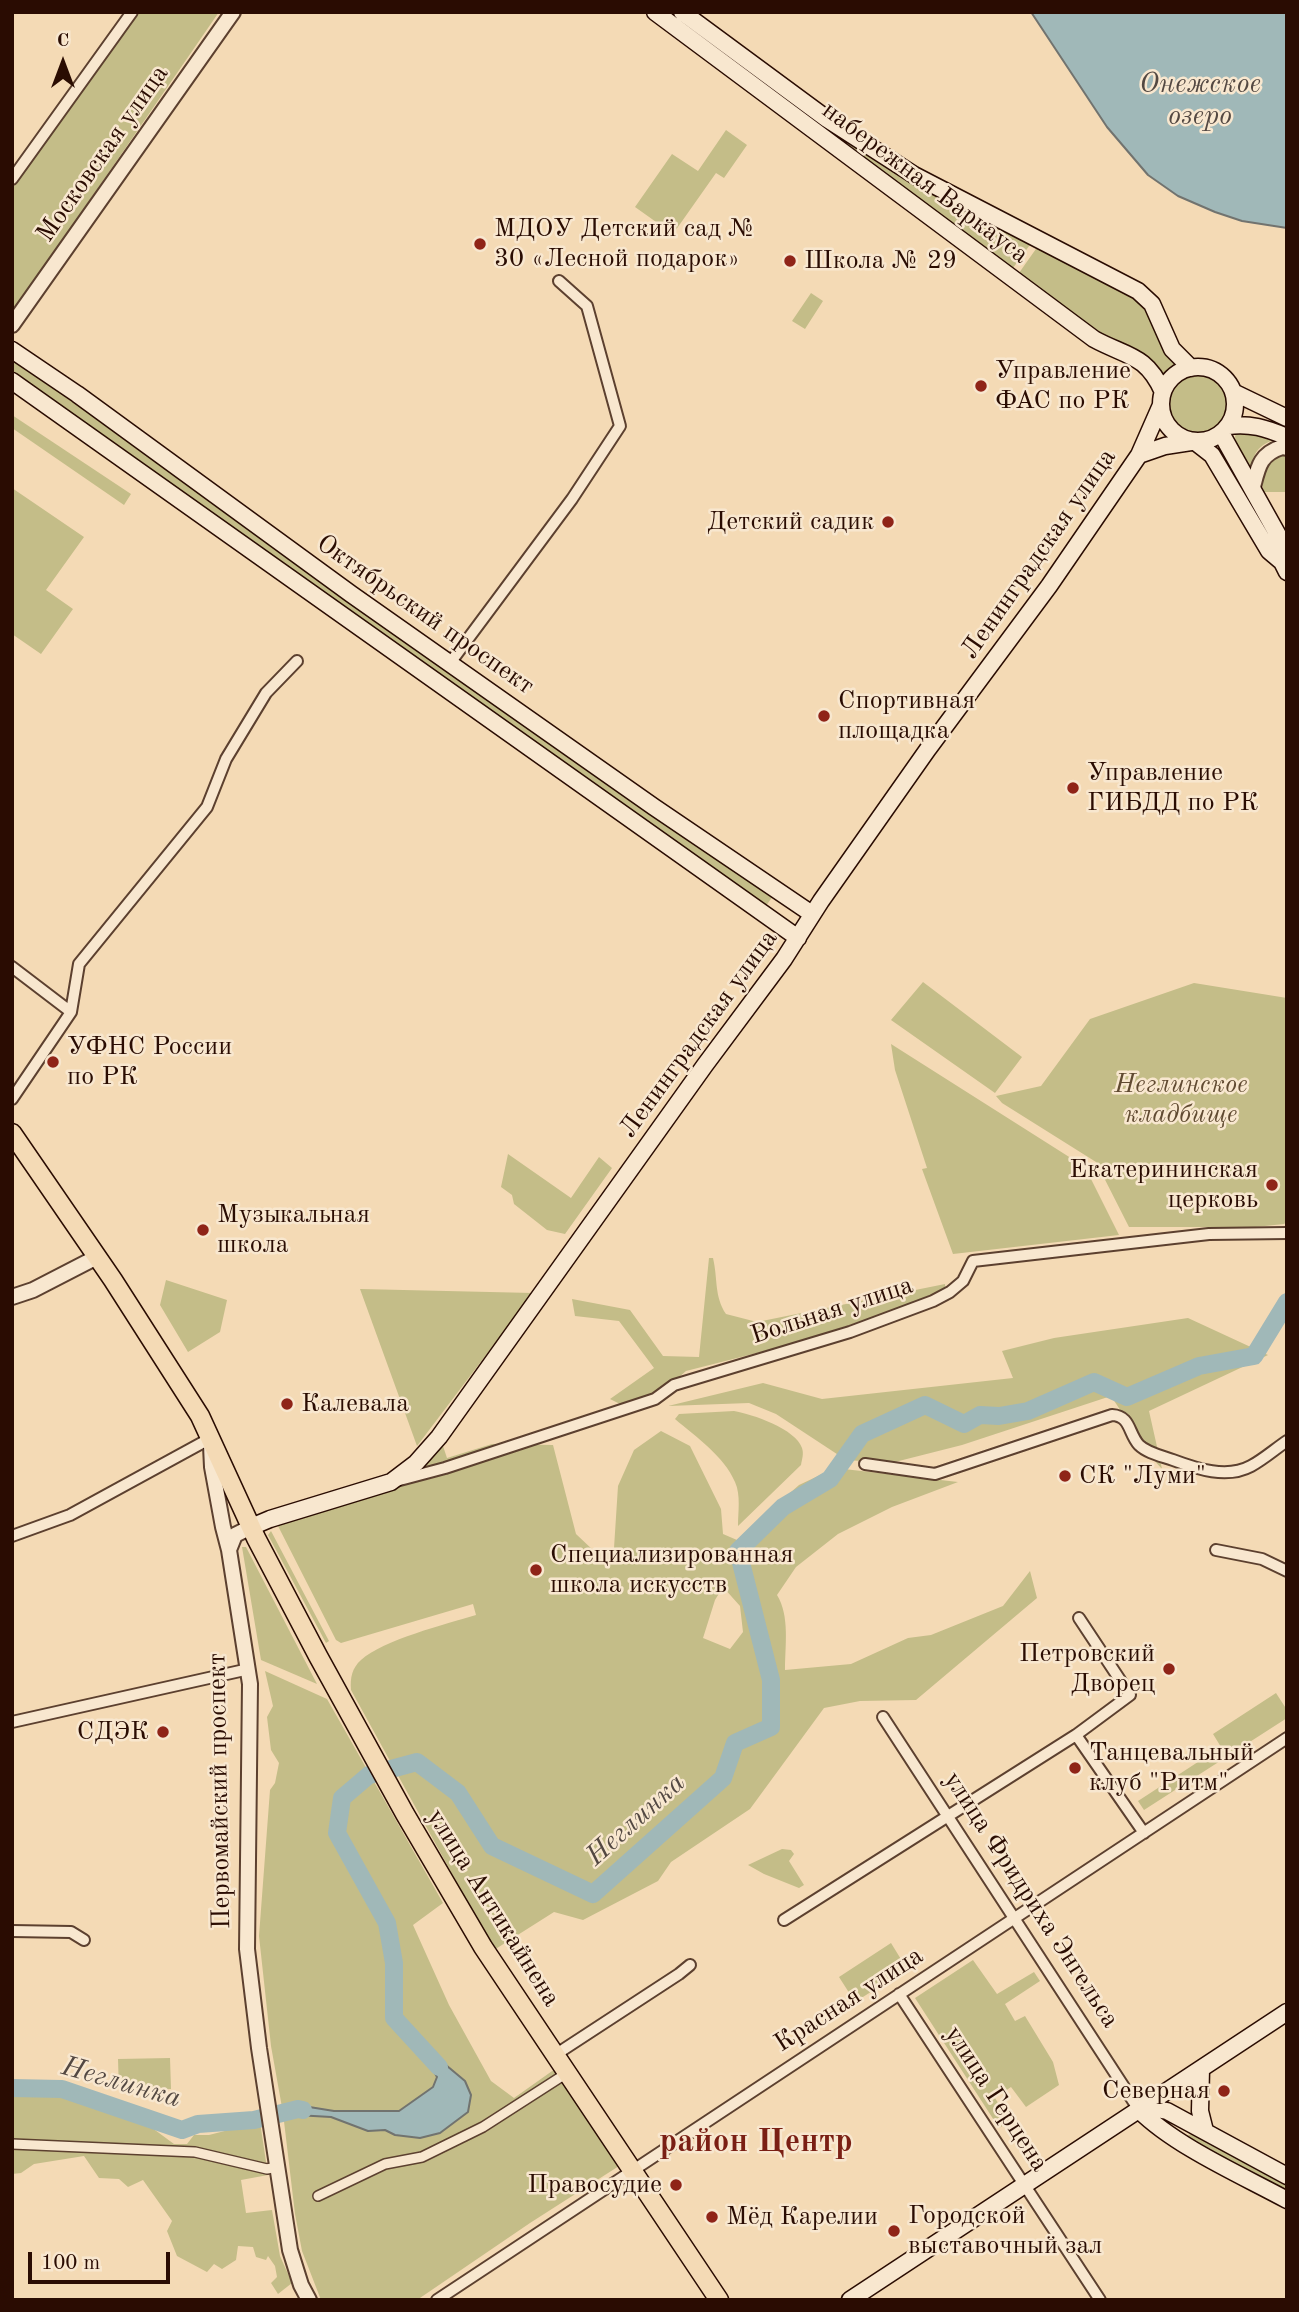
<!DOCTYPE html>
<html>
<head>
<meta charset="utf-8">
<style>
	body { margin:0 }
	#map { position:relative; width:1299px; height:2312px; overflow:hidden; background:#f4dab5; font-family:"Old Standard TT",serif }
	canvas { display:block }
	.frame { position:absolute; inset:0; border:14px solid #2a0c02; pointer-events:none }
	.north { position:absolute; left:28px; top:28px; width:70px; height:70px; -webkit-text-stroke:5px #f8e7cf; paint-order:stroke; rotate:0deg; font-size:19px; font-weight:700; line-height:28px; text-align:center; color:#2a0c02 }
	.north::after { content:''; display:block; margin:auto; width:24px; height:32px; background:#2a0c02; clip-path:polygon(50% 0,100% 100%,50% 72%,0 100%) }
	.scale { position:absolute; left:28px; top:2252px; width:142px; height:32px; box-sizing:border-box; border:4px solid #2a0c02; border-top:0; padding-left:9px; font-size:21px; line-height:24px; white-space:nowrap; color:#2a0c02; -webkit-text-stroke:5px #f8e7cf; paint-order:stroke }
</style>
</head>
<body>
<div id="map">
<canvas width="1299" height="2312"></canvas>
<div class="frame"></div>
<div class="north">С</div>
<div class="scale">100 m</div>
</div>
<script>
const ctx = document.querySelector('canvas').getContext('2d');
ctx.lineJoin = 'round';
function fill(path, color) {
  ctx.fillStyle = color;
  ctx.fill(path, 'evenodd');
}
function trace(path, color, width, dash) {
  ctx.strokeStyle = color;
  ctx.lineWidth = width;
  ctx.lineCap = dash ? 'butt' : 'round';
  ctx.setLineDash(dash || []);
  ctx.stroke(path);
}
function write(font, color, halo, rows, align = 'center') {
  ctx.font = font + ' "Old Standard TT",serif';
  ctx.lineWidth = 5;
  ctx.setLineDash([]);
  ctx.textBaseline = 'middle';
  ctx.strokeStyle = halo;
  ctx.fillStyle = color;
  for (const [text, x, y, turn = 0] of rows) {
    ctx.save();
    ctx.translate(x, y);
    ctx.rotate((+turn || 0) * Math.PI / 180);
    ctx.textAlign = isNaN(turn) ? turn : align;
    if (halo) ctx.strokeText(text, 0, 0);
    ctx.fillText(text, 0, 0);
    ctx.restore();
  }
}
fill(new Path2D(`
	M138 12H219L12 313V189Z
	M826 126 1032 242 1013 268 824 131Z
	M726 130 747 145 724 178 716 173 673 234 635 207 672 154 698 171Z
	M1038 246 1131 295 1149 313 1178 364 1163 376 1104 337 1019 273Z
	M811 293 823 301 805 329 792 321Z
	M12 355 773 896 763 910 12 373Z
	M1170 404a30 30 0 1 1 60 0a30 30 0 1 1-60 0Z
	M12 415 131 494 124 505 12 428Z
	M1249 431 1276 439C1259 445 1254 451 1251 469L1236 446 1235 436 1238 432Z
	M1278 453 1287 455V492H1264L1261 481V469Z
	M12 488 84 537 46 590 73 609 41 654 12 634Z
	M923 982 1022 1057 995 1093 891 1020Z
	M1194 983 1287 998V1222L1284 1224 1255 1227H1129L1096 1162 1002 1103 996 1096 1041 1086 1090 1019Z
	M891 1044 1085 1167 1119 1235 953 1254 922 1169 927 1168 895 1070Z
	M508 1154 571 1198 599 1157 612 1168 565 1234 547 1230 514 1204 512 1195 501 1187Z
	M709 1258H713C718 1279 714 1296 726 1314L757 1322 945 1284V1289L889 1312 792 1344 686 1371 656 1397 624 1406 610 1399 654 1368 619 1321 575 1316 572 1299 630 1310 663 1356 699 1357Z
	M166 1280 227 1300 220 1332 188 1352 160 1305Z
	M360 1289 533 1293 417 1446Z
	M1188 1318 1268 1355 1149 1411 1162 1469 1151 1457 1111 1396 962 1445 891 1463 846 1460 776 1414 749 1403 668 1406 763 1383 822 1399 1013 1378 1002 1351 1054 1338Z
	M734 1411C752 1414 796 1429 802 1448 804 1454 802 1459 801 1465L738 1526C738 1512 741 1495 735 1482 724 1456 696 1437 675 1419L679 1414Z
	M661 1431 690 1446 721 1509 723 1534 737 1540 799 1485 835 1468 958 1482 892 1507 838 1534 796 1567 777 1595C790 1616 785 1646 785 1670L851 1664 908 1638 931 1635 1003 1606 1030 1571 1037 1598 916 1700 860 1701 824 1708 750 1809 671 1862 658 1881 583 1920 554 1912 494 1950 351 1690C350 1678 352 1668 361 1660 383 1640 446 1624 476 1615L473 1604 341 1643 336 1640 277 1524 422 1469 442 1443 447 1458 492 1444 553 1445 576 1534 594 1551 614 1548 618 1486 634 1450ZM723 1587 740 1606 743 1632 730 1649 703 1638 715 1600Z
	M271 1531 329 1641 326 1643 268 1535Z
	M242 1547H246L317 1684 261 1660Z
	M265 1671 327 1699 443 1903 413 1925 449 2005 491 2081 514 2098 555 2069 619 2166 530 2223 417 2300H321L302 2251 295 2214 283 2113 271 2046 259 1936 270 1790 275 1783 279 1763 271 1750 267 1717 273 1706Z
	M1276 1693 1287 1710V1718L1144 1810 1138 1801 1221 1747 1213 1734Z
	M782 1849 791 1850 794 1854 789 1861 804 1885 799 1888 764 1874 748 1865Z
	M891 1943 907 1969 855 2002 839 1977Z
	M973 1960 997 1994 1034 1972 1040 1981 1005 2004 1015 2021 1025 2016 1053 2062 1059 2085 1026 2107 1011 2087 995 2098 1010 2122 999 2128 915 1998Z
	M170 2058 171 2089 119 2091 118 2059Z
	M12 2083 65 2088 94 2095 100 2108 140 2119 174 2144H187L194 2135H209L260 2122 268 2175 241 2180 246 2213 272 2210 280 2256 292 2283 278 2294 271 2283 277 2277 275 2266 268 2256 266 2260 256 2257 253 2247 238 2246 236 2260 222 2269 214 2264 207 2272 177 2256 167 2231 172 2221 143 2180 128 2187 119 2179 99 2178 84 2156 34 2164 21 2173 12 2174Z
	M1196 2133 1287 2184V2196L1190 2143 1188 2135Z`), '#c4bd88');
const water = new Path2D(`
	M1031 12H1287V228L1242 221 1215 212 1178 196 1148 175 1107 127Z
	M422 2049 428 2050 465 2081 471 2095 468 2112 440 2133 420 2138 395 2135 385 2130 368 2131 331 2117 296 2115 283 2119 282 2108 297 2105 334 2111H399L433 2087 437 2077Z`);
fill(water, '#a0b8b8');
trace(water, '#71736f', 2);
trace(new Path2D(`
	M439 2067 394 2018V1963L387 1923 337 1833 342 1798 369 1775 417 1762 458 1793 492 1846 593 1894 723 1778 735 1743 771 1727V1680L738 1551 783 1507 830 1479 862 1434 925 1405 964 1424 980 1415 999 1416 1028 1411 1094 1382 1127 1397 1199 1366 1254 1356 1287 1302
	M12 2088 62 2089 182 2130 198 2124 254 2120 298 2109 303 2110`), '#a0b8b8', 18);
const pedestrian = new Path2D(`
	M12 2144 195 2152 267 2169 277 2167
	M318 2196 385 2164 422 2157 483 2127 567 2073`);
const minor = new Path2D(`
	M12 179 132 12
	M450 663 572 499 620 426 587 306 559 281
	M12 967 71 1012
	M12 1099 71 1012 79 964 207 807 226 759 266 693 297 661
	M865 1464 935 1474 1112 1415C1131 1416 1128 1433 1139 1445 1147 1453 1162 1456 1173 1460 1197 1469 1227 1479 1251 1466 1264 1459 1275 1449 1287 1441
	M396 1481 445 1468 655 1399 674 1385 850 1332 933 1301 950 1292 963 1281 973 1261 1209 1234 1287 1233
	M12 1536 70 1515 211 1438
	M1216 1550 1262 1559 1287 1571
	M883 1717 1139 2110
	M12 1722 249 1669
	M1076 1735 1144 1833
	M784 1920 1076 1735 1130 1695 1079 1618
	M12 1931 71 1932 84 1940
	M899 1994 1100 2300
	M555 2055 679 1974 690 1965
	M437 2300 1287 1738`);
const tertiary = new Path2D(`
	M12 325 233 12
	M1253 487C1258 467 1260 454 1282 447L1287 448
	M12 1297 33 1290 97 1257
	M211 1446 212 1467 223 1527 229 1550 250 1684 247 1949 259 2048 290 2250 301 2285 309 2300
	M229 1550 235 1535 251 1527`);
const secondary = new Path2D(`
	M655 12 1094 339C1127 357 1146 354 1163 392
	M682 12 827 119 914 175 1138 291 1152 304 1172 349 1191 368
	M12 350 77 394 351 594 654 807 812 914
	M1161 404a37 37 0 1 1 74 0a37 37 0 1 1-74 0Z
	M12 381 798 938
	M1233 392 1287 418
	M1228 426C1250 423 1266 428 1287 437
	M1221 433 1283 544 1282 562
	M1194 441 1212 455 1269 551 1282 562 1287 572
	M1139 455 1165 446 1191 442
	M251 1527 270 1519 391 1482 416 1463 439 1437 705 1065 784 959 821 901 928 749 1049 586 1139 455 1161 405
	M1201 2069 1200 2111 1205 2131
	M1139 2110C1175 2146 1241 2175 1287 2200
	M1139 2110 1156 2109 1167 2111 1287 2176
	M850 2300 1287 2012`);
const primary = new Path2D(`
	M12 1133 113 1280 200 1416 256 1538 318 1656 405 1814 483 1947 719 2300`);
trace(pedestrian, '#5c402f', 12);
trace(minor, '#5c402f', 14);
trace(tertiary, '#5c402f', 18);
trace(secondary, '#2a0c02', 19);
trace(primary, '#2a0c02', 21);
trace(pedestrian, '#f8e7cf', 9);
trace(minor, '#f8e7cf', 10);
trace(tertiary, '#f8e7cf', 14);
trace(secondary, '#f8e7cf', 16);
trace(primary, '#f4dab5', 18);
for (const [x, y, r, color] of [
	[480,244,7,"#8f2418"],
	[790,261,7,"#8f2418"],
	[981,386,7,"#8f2418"],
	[888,522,7,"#8f2418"],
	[824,716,7,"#8f2418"],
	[1073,788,7,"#8f2418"],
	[53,1062,7,"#8f2418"],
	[1272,1185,7,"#8f2418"],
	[203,1230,7,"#8f2418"],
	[287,1404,7,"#8f2418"],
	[1065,1476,7,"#8f2418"],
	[536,1570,7,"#8f2418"],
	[1169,1669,7,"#8f2418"],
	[163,1732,7,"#8f2418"],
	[1075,1768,7,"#8f2418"],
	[1224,2091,7,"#8f2418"],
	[676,2185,7,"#8f2418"],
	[712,2217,7,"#8f2418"],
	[894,2231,7,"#8f2418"]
]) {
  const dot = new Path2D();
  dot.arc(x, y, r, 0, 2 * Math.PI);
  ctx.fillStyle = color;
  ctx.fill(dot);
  trace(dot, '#f8e7cf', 2.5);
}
write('26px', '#2a0c02', '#f8e7cf', [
	["Московская улица",103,154,-55],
	["набережная Варкауса",925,183,37],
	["Ленинградская улица",1039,554,-55],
	["Октябрьский проспект",425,615,35],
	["Ленинградская улица",699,1034,-54],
	["Вольная улица",832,1311,-18],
	["Первомайский проспект",220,1791,-91],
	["улица Фридриха Энгельса",1031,1900,57],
	["улица Антикайнена",493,1908,58],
	["Красная улица",849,2000,-33],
	["улица Герцена",996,2099,57]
]);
write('26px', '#2a0c02', '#f8e7cf', [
	["МДОУ Детский сад №",494,229],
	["30 «Лесной подарок»",494,259],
	["Школа № 29",804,261],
	["Управление",995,371],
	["ФАС по РК",995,401],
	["Детский садик",874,522,"right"],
	["Спортивная",838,701],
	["площадка",838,731],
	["Управление",1087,773],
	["ГИБДД по РК",1087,803],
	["УФНС России",67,1047],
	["по РК",67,1077],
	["Екатерининская",1258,1170,"right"],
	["церковь",1258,1200,"right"],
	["Музыкальная",217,1215],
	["школа",217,1245],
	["Калевала",301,1404],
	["СК \"Луми\"",1079,1476],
	["Специализированная",550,1555],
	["школа искусств",550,1585],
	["Петровский",1155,1654,"right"],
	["Дворец",1155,1684,"right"],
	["СДЭК",149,1732,"right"],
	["Танцевальный",1089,1753],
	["клуб \"Ритм\"",1089,1783],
	["Северная",1210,2091,"right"],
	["Правосудие",662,2185,"right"],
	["Городской",908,2216],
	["выставочный зал",908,2246],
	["Мёд Карелии",726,2217]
], 'left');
write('italic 26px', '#604a31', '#f8e7cf', [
	["Неглинское",1181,1085],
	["кладбище",1181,1115]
]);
write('italic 28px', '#534842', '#f8e7cf', [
	["Онежское",1200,85],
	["озеро",1200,117],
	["Неглинка",636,1820,-42],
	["Неглинка",121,2083,16]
]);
write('bold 33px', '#7a1f14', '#f8e7cf', [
	["район Центр",756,2142]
]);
</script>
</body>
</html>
